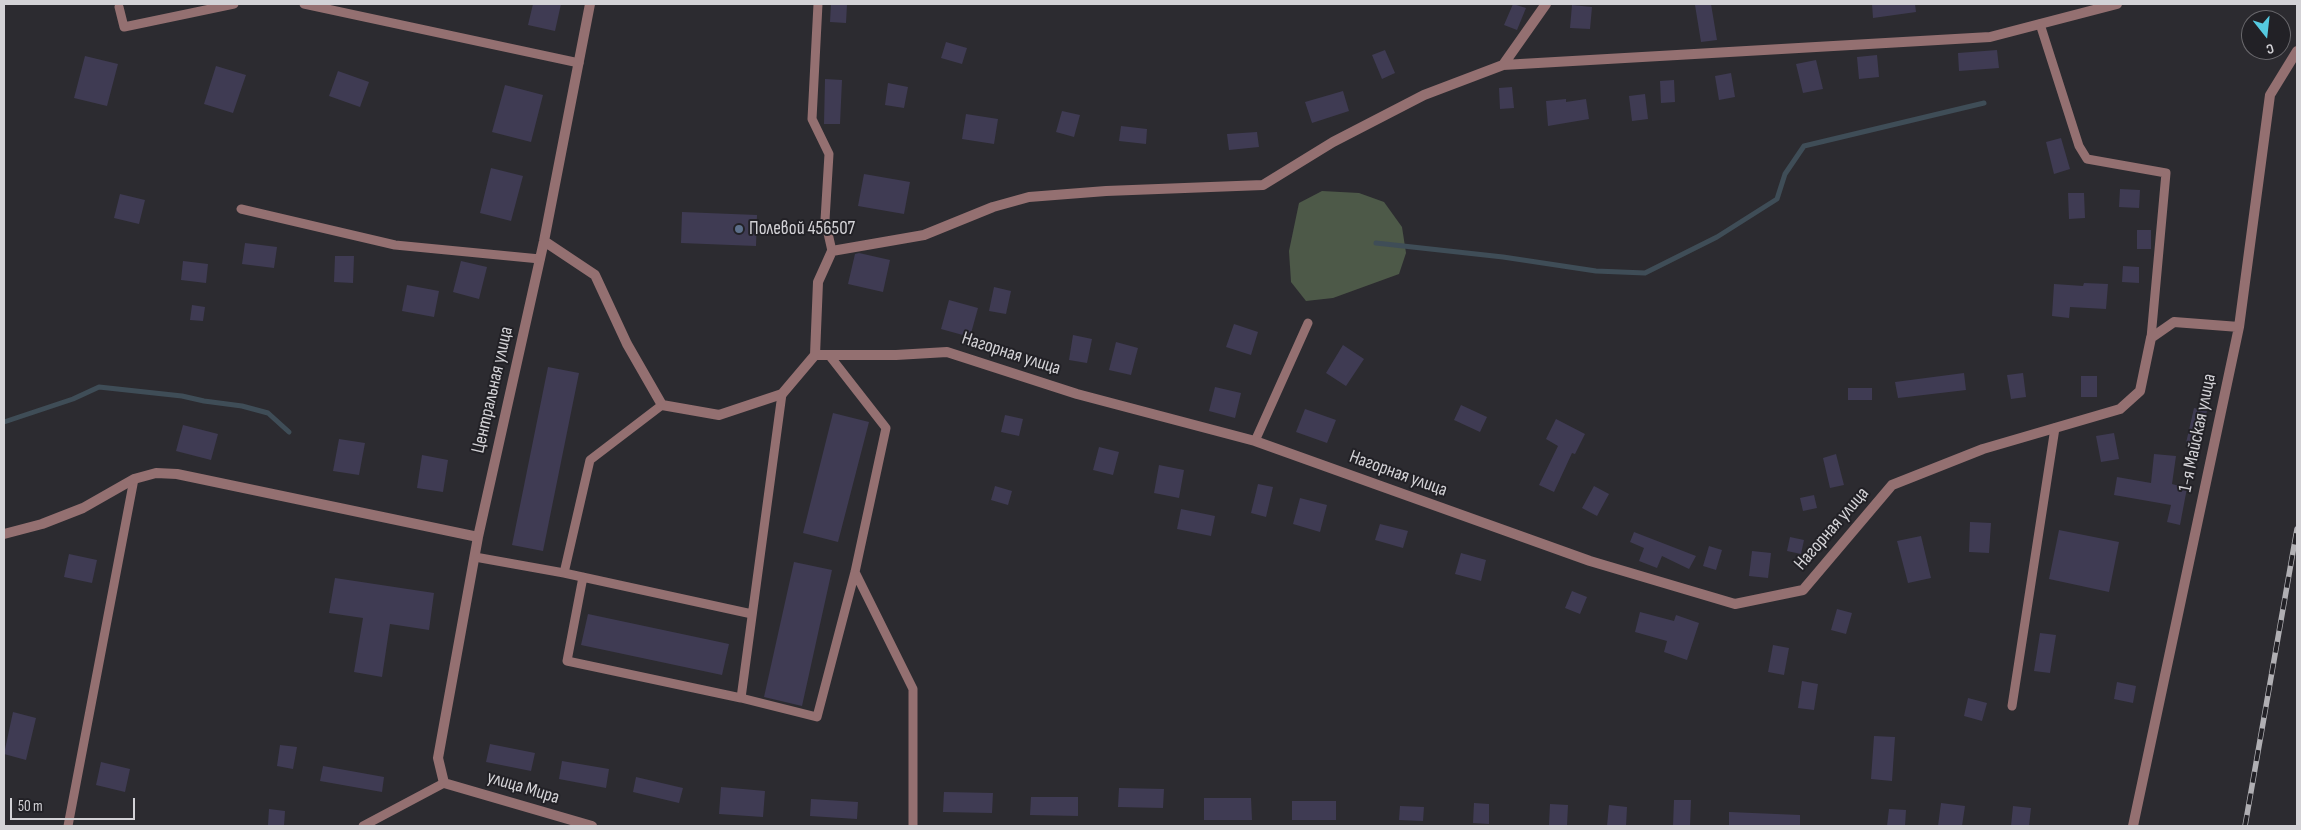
<!DOCTYPE html>
<html>
<head>
<meta charset="utf-8">
<style>
	body { margin:0 }
	#map { position:relative; width:2301px; height:830px; overflow:hidden; background:#2c2b30; font-family:"Sofia Sans Condensed",sans-serif }
	canvas { display:block }
	.frame { position:absolute; inset:0; border:5px solid #d3d2d6; pointer-events:none }
	.north { position:absolute; left:2241px; top:10px; width:50px; height:50px; box-sizing:border-box; background:#222126; border:1px solid #69686c; border-radius:50%; rotate:164deg; font-size:14px; font-weight:700; line-height:20px; text-align:center; color:#d3d2d6 }
	.north::after { content:''; display:block; margin:auto; width:18px; height:22px; background:#55cae0; clip-path:polygon(50% 0,100% 100%,50% 72%,0 100%) }
	.scale { position:absolute; left:10px; top:798px; width:125px; height:22px; box-sizing:border-box; border:2px solid #d3d2d6; border-top:0; padding-left:6px; font-size:15px; line-height:18px; white-space:nowrap; color:#d3d2d6; -webkit-text-stroke:4px #222126; paint-order:stroke }
</style>
</head>
<body>
<div id="map">
<canvas width="2301" height="830"></canvas>
<div class="frame"></div>
<div class="north">С</div>
<div class="scale">50 m</div>
</div>
<script>
const ctx = document.querySelector('canvas').getContext('2d');
ctx.lineJoin = 'round';
function fill(path, color) {
  ctx.fillStyle = color;
  ctx.fill(path, 'evenodd');
}
function trace(path, color, width, dash) {
  ctx.strokeStyle = color;
  ctx.lineWidth = width;
  ctx.lineCap = dash ? 'butt' : 'round';
  ctx.setLineDash(dash || []);
  ctx.stroke(path);
}
function write(font, color, halo, rows, align = 'center') {
  ctx.font = font + ' "Sofia Sans Condensed",sans-serif';
  ctx.lineWidth = 4;
  ctx.setLineDash([]);
  ctx.textBaseline = 'middle';
  ctx.strokeStyle = halo;
  ctx.fillStyle = color;
  for (const [text, x, y, turn = 0] of rows) {
    ctx.save();
    ctx.translate(x, y);
    ctx.rotate((+turn || 0) * Math.PI / 180);
    ctx.textAlign = isNaN(turn) ? turn : align;
    if (halo) ctx.strokeText(text, 0, 0);
    ctx.fillText(text, 0, 0);
    ctx.restore();
  }
}
fill(new Path2D(`
	M1322 191 1359 193 1384 202 1402 227 1406 253 1399 274 1333 298 1306 301 1291 282 1289 251 1299 203Z`), '#4d5948');
trace(new Path2D(`
	M1376 243 1503 257 1596 271 1645 273 1717 237 1777 199 1785 174 1804 146 1984 103
	M4 422 73 399 99 387 182 396 204 401 242 406 268 413 289 432`), '#3f4d57', 5);
fill(new Path2D(`
	M533 4H561L555 31 528 25Z
	M831 4H847L846 23 830 22Z
	M1513 4 1526 8 1517 30 1504 25Z
	M1711 4 1717 40 1701 42 1695 5Z
	M1872 4H1915L1916 12 1873 18Z
	M1572 5 1592 7 1590 29 1570 28Z
	M946 42 967 48 962 64 941 58Z
	M1385 50 1395 73 1382 79 1372 55Z
	M1997 50 1999 68 1959 71 1958 53Z
	M1877 55 1879 77 1859 79 1857 57Z
	M85 56 118 64 107 106 74 98Z
	M1816 60 1823 89 1803 93 1796 64Z
	M216 66 246 75 233 113 204 104Z
	M338 71 369 82 360 107 329 96Z
	M1731 73 1735 97 1719 100 1715 76Z
	M825 79 842 80 840 124H824Z
	M1674 80 1675 102 1661 103 1660 81Z
	M888 83 908 87 904 108 885 105Z
	M505 85 543 95 531 142 492 132Z
	M1512 87 1514 108 1500 109 1499 88Z
	M1343 91 1349 111 1312 123 1305 102Z
	M1645 94 1648 119 1632 121 1629 96Z
	M1566 99V102L1586 99 1589 119 1548 126 1546 101Z
	M1062 111 1080 115 1074 137 1056 132Z
	M966 114 998 119 994 144 962 139Z
	M1121 126 1147 129 1146 144 1119 141Z
	M1257 132 1259 147 1229 150 1227 134Z
	M2061 138 2070 169 2054 174 2046 142Z
	M491 168 523 176 511 221 480 213Z
	M864 174 910 182 904 214 858 206Z
	M2120 189 2140 190 2139 208 2119 207Z
	M2068 193H2084L2085 218 2069 219Z
	M120 194 145 200 139 224 114 218Z
	M682 212 757 215 756 246 681 243Z
	M2137 230H2151V249H2137Z
	M245 243 277 247 274 268 242 264Z
	M859 253 890 260 883 292 848 284 855 254Z
	M335 256H354L353 283 334 282Z
	M183 261 208 264 206 283 181 280Z
	M461 261 487 267 479 299 453 292Z
	M2123 266 2139 267V283L2122 282Z
	M2084 283 2108 284 2106 309 2070 307 2069 318 2052 316 2054 284 2083 286Z
	M407 285 439 291 434 317 402 311Z
	M994 287 1011 291 1006 314 989 311Z
	M949 300 978 308 970 337 941 329Z
	M192 305 205 307 203 321 190 320Z
	M1234 324 1258 332 1251 355 1226 347Z
	M1073 335 1092 339 1087 363 1069 360Z
	M1116 342 1138 348 1131 375 1109 370Z
	M1343 345 1364 359 1346 386 1326 373Z
	M548 367 579 373 543 551 512 545Z
	M1964 373 1966 390 1898 398 1895 382Z
	M2023 373 2026 397 2011 399 2007 375Z
	M2081 376H2097V397H2081Z
	M1215 387 1241 393 1235 418 1209 411Z
	M1848 388H1872V400H1848Z
	M1461 405 1487 417 1480 432 1454 420Z
	M2194 408 2207 411 2199 446 2186 443Z
	M1305 409 1336 420 1327 443 1296 432Z
	M833 413 869 422 838 542 803 533Z
	M1005 415 1023 419 1019 436 1001 432Z
	M1556 419 1585 434 1575 454 1572 453 1554 492 1539 485 1558 446 1546 439Z
	M183 425 218 434 211 460 176 451Z
	M2114 433 2119 459 2101 462 2096 436Z
	M339 439 365 443 359 475 333 471Z
	M1099 447 1119 452 1113 475 1093 470Z
	M1836 454 1844 485 1830 488 1823 458Z
	M2154 454 2176 456 2172 484 2187 488 2180 525 2167 522 2171 505 2114 495 2117 477 2151 483Z
	M422 455 448 460 443 492 417 488Z
	M1159 465 1184 470 1179 498 1154 493Z
	M1258 484 1273 487 1266 517 1251 513Z
	M995 486 1012 491 1008 505 991 500Z
	M1594 486 1609 494 1597 516 1582 508Z
	M1814 495 1817 508 1803 511 1800 498Z
	M1300 498 1327 505 1320 532 1293 524Z
	M1181 509 1215 516 1211 536 1177 529Z
	M1970 522 1991 523 1989 553 1969 552Z
	M1380 524 1408 531 1403 548 1375 540Z
	M2059 530 2119 542 2109 592 2049 579Z
	M1634 532 1696 556 1689 569 1662 556 1657 568 1639 561 1644 548 1630 542Z
	M1921 536 1931 578 1908 583 1897 541Z
	M1790 537 1804 540 1801 554 1787 551Z
	M1709 546 1722 550 1716 570 1703 566Z
	M1752 551 1771 553 1768 578 1749 576Z
	M1461 553 1486 560 1481 581 1455 574Z
	M69 554 97 560 92 583 64 577Z
	M794 562 832 570 802 706 764 697Z
	M335 578 434 593 429 630 390 624 382 677 354 672 363 618 329 613Z
	M1572 591 1587 597 1580 614 1565 608Z
	M1837 609 1852 613 1846 634 1831 630Z
	M1640 612 1674 621 1676 615 1699 623 1687 660 1664 652 1667 641 1635 632Z
	M588 614 729 644 722 675 581 645Z
	M2040 633 2056 635 2050 673 2034 671Z
	M1773 645 1789 648 1784 675 1768 672Z
	M1802 681 1818 684 1814 710 1798 708Z
	M2117 682 2136 686 2133 703 2114 699Z
	M1968 698 1987 703 1982 721 1964 716Z
	M13 712 36 718 26 760 4 754Z
	M1874 736 1895 737 1892 781 1871 779Z
	M490 744 535 753 531 771 486 762Z
	M280 745 297 747 293 769 277 766Z
	M562 761 609 769 606 788 559 779Z
	M101 762 130 769 125 792 96 785Z
	M323 766 384 777 382 792 320 781Z
	M636 777 683 788 679 803 633 792Z
	M721 787 765 791 763 817 719 814Z
	M1119 788 1164 789 1163 808 1118 807Z
	M944 792 993 793 992 813 943 812Z
	M1031 797H1078V816L1030 815Z
	M1204 798H1251L1252 820H1204Z
	M811 799 858 802 857 819 810 816Z
	M1674 800H1691L1690 826H1673Z
	M1292 801H1336V820H1292Z
	M1474 803 1489 804V824L1473 823Z
	M1941 803 1965 806 1962 826H1938Z
	M1550 804 1568 805 1567 826 1549 825Z
	M1609 805 1627 807 1626 826H1607Z
	M1400 806 1424 807 1423 821 1399 820Z
	M2013 806 2031 808 2029 826H2011Z
	M269 809 285 811 284 826 268 825Z
	M1889 809 1906 810 1905 826H1887Z
	M1729 812 1800 815V826H1729Z`), '#3f3b53');
trace(new Path2D(`
	M304 4 579 63
	M818 4 812 119 829 154 825 220 832 251
	M119 7 124 27 234 4
	M2040 24 2079 146 2087 159 2166 173 2151 338
	M241 209 395 245 540 259
	M782 394 741 698 817 717 855 572 886 428 829 355
	M1255 441 1308 323
	M475 557 564 573 752 614
	M855 572 913 689V826
	M564 573 590 460 662 405
	M583 577 567 661 741 698
	M2012 706 2055 428
	M68 826 134 479
	M363 826 444 783`), '#947071', 9);
trace(new Path2D(`
	M590 4 544 241 478 537 438 758 444 783 592 826
	M1503 65 1546 4
	M544 241 595 275 627 344 662 405 719 415 782 394 815 355H896L947 352 1077 394 1255 441 1590 561 1735 604 1803 590 1892 485 1983 449 2120 409 2140 391 2151 338 2174 322 2239 327
	M815 355 818 282 832 251 924 235 993 207 1029 197 1106 191 1263 185 1333 142 1424 95 1503 65 1990 37 2117 4
	M4 534 42 524 83 508 134 479 156 473 177 474 478 537
	M2133 826 2239 327 2270 95 2297 51`), '#947071', 10);
const rail = new Path2D(`
	M2245 826 2297 529`);
trace(rail, '#b0afb3', 5.5);
trace(rail, '#222126', 4, [11]);
for (const [x, y, r, color] of [
	[739,229,5,"#5c6f8a"]
]) {
  const dot = new Path2D();
  dot.arc(x, y, r, 0, 2 * Math.PI);
  ctx.fillStyle = color;
  ctx.fill(dot);
  trace(dot, '#222126', 2);
}
write('19px', '#d3d2d6', '#222126', [
	["Полевой 456507",749,229]
], 'left');
write('19px', '#d3d2d6', '#222126', [
	["Нагорная улица",1011,354,18],
	["Центральная улица",493,390,-77],
	["1-я Майская улица",2198,433,-78],
	["Нагорная улица",1398,474,20],
	["Нагорная улица",1832,529,-49],
	["улица Мира",523,788,17]
]);
</script>
</body>
</html>
